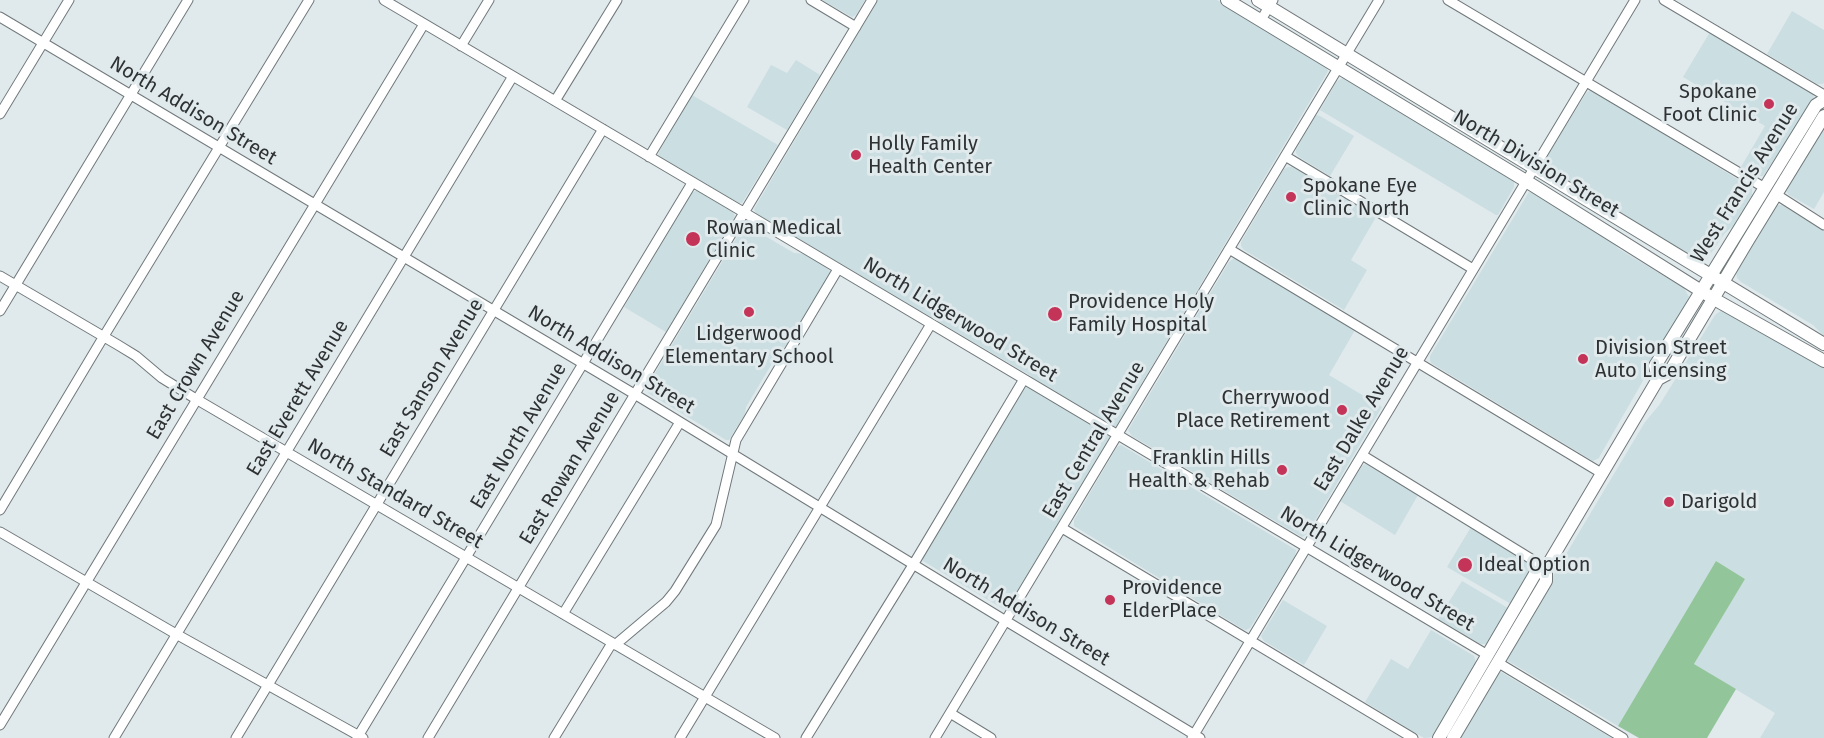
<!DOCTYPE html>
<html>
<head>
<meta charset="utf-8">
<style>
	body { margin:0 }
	canvas { display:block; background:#e0e9ec }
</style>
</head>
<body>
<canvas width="1824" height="738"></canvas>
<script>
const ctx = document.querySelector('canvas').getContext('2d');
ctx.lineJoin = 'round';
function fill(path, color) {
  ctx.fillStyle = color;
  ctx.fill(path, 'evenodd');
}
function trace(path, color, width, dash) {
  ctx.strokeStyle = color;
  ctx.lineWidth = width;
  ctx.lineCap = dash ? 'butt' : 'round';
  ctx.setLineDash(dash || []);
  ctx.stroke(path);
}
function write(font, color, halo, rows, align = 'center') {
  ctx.font = font + ' "Fira Sans",sans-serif';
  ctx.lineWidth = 6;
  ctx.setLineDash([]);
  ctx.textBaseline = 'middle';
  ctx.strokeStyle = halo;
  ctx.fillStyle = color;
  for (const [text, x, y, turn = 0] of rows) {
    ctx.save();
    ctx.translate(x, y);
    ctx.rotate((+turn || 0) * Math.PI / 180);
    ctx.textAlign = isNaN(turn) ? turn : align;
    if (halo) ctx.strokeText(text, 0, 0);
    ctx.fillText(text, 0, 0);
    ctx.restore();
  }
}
fill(new Path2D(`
	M822 0H865L856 15 852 17Z
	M878 0H1217L1321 63 1326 67 1328 71 1010 604 1005 610 923 561V558L1031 376 756 214 754 209Z
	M1792 11 1824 30V83L1822 84H1817L1767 54Z
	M1710 32 1812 93 1814 96 1813 101 1763 176H1756L1741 167 1765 126 1683 77Z
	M796 60 820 75 787 130 747 107 771 65 787 73Z
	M1343 78H1347L1514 180V187L1498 215H1496L1320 110 1337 81Z
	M1591 90 1752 188V195L1733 226 1725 233 1707 259 1697 260 1545 166 1544 161 1587 92Z
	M692 95 778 145 742 203H738L660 158 658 155 660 150Z
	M1316 115 1320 116 1354 136 1330 176 1299 157 1296 153V149Z
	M1824 124V192L1814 209 1789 195 1786 191V188Z
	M1288 167H1292L1376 217 1351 260 1367 270 1344 310 1244 250 1241 246V242L1284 169Z
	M695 191H698L733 212 735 216 666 332 624 307 692 193Z
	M1529 192 1536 194 1604 235 1619 249 1684 288 1689 297 1687 304 1601 454 1599 458 1593 461 1431 363 1430 360V356Z
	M1777 205H1782L1824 231V336L1813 325 1741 282 1737 278 1736 271Z
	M746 222 754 224 760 233 794 253 805 254 826 267 830 271V273L785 347 780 350 746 407 745 414 732 435 729 440H726L648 393 646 388Z
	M1233 259H1236L1355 330 1329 375 1382 407 1307 534 1302 537 1132 436 1128 430 1229 262Z
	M1722 310 1824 368V738H1760L1775 713 1694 664 1745 579 1716 561 1618 726 1508 661 1506 658 1507 653 1645 422 1660 404 1715 315Z
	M1121 445 1296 550 1295 556 1250 628 1246 630 1243 629 1074 526V520L1117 447Z
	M1365 464 1418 495 1395 535 1340 501 1362 466Z
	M1471 527 1532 565V570L1511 604 1447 567Z
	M1462 581 1508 608 1489 642 1486 644H1480L1438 619Z
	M1283 600 1327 626 1304 665 1264 641 1261 636Z
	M1431 630 1474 656 1476 664 1435 737 1424 738 1365 702 1391 659 1408 669Z
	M1499 672H1501L1612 738H1458Z`), '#cbdee2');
fill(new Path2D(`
	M1716 561 1745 579 1694 664 1736 689 1707 738H1639L1618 726Z`), '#92c59a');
const minor = new Path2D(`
	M384 0 745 213 1486 654
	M811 0 856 27
	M1448 0 1765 188
	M1664 0 1824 95
	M0 17 636 395 1006 621 1200 738
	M1261 20 1273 0
	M461 46 489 0
	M555 101 617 0
	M0 114 69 0
	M1285 156 1473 269
	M649 157 744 0
	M1777 195 1824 225
	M1229 249 1603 474
	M0 276 118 345 136 356 162 378 196 399 775 738
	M0 311 188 0
	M1362 455 1546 568
	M0 510 104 336 309 0
	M1062 528 1413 738
	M0 532 176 634 363 738
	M563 614 680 422
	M615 645 666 602 675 591 716 525 736 440 838 269
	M1497 662 1623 738
	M950 713 991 738
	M0 725 424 24
	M114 738 513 76
	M236 738 603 129
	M357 738 692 183
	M428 738 872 0
	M554 738 612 643
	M680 738 931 324
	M806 738 913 565 1024 379
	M935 738 1379 0
	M1192 738 1635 0`);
const major = new Path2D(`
	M1227 0 1526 181 1714 299 1824 361
	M1258 0 1824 344
	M1658 379 1655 366 1816 105 1824 100
	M1439 738 1535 574 1546 568 1658 379 1669 373 1747 242 1824 116
	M1453 738 1546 581V568`);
trace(minor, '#71797b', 11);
trace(major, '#71797b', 14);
trace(minor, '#fff', 9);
trace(major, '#fff', 12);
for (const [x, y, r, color] of [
	[1769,104,6,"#c33458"],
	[856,155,6,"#c33458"],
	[1291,197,6,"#c33458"],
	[693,239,8,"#c33458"],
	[749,312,6,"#c33458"],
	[1055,314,8,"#c33458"],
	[1583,359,6,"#c33458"],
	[1342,410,6,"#c33458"],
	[1282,470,6,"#c33458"],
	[1669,502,6,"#c33458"],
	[1465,565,8,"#c33458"],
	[1110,600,6,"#c33458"]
]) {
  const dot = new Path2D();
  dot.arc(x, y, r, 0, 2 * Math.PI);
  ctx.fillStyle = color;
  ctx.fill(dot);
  trace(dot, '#e0e9ec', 2);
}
write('20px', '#2f3233', '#e0e9ec', [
	["Spokane",1757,92,"right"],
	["Foot Clinic",1757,115,"right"],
	["Holly Family",868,144],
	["Health Center",868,167],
	["Spokane Eye",1303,186],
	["Clinic North",1303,209],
	["Rowan Medical",706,228],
	["Clinic",706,251],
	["Providence Holy",1068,302],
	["Family Hospital",1068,325],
	["Lidgerwood",749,334,"center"],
	["Elementary School",749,357,"center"],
	["Division Street",1595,348],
	["Auto Licensing",1595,371],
	["Cherrywood",1330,398,"right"],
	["Place Retirement",1330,421,"right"],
	["Franklin Hills",1270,458,"right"],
	["Health & Rehab",1270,481,"right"],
	["Darigold",1681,502],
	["Ideal Option",1478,565],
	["Providence",1122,588],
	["ElderPlace",1122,611]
], 'left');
write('20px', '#2f3233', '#e0e9ec', [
	["North Addison Street",193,111,31],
	["North Division Street",1536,164,31],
	["West Francis Avenue",1745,183,-58],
	["North Lidgerwood Street",960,320,31],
	["North Addison Street",611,360,31],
	["East Crown Avenue",196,365,-59],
	["East Sanson Avenue",432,378,-59],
	["East Everett Avenue",298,398,-59],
	["East Dalke Avenue",1362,419,-59],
	["East North Avenue",519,436,-59],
	["East Central Avenue",1094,440,-59],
	["East Rowan Avenue",570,468,-59],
	["North Standard Street",395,494,30],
	["North Lidgerwood Street",1377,569,31],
	["North Addison Street",1026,612,31]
]);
</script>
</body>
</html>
